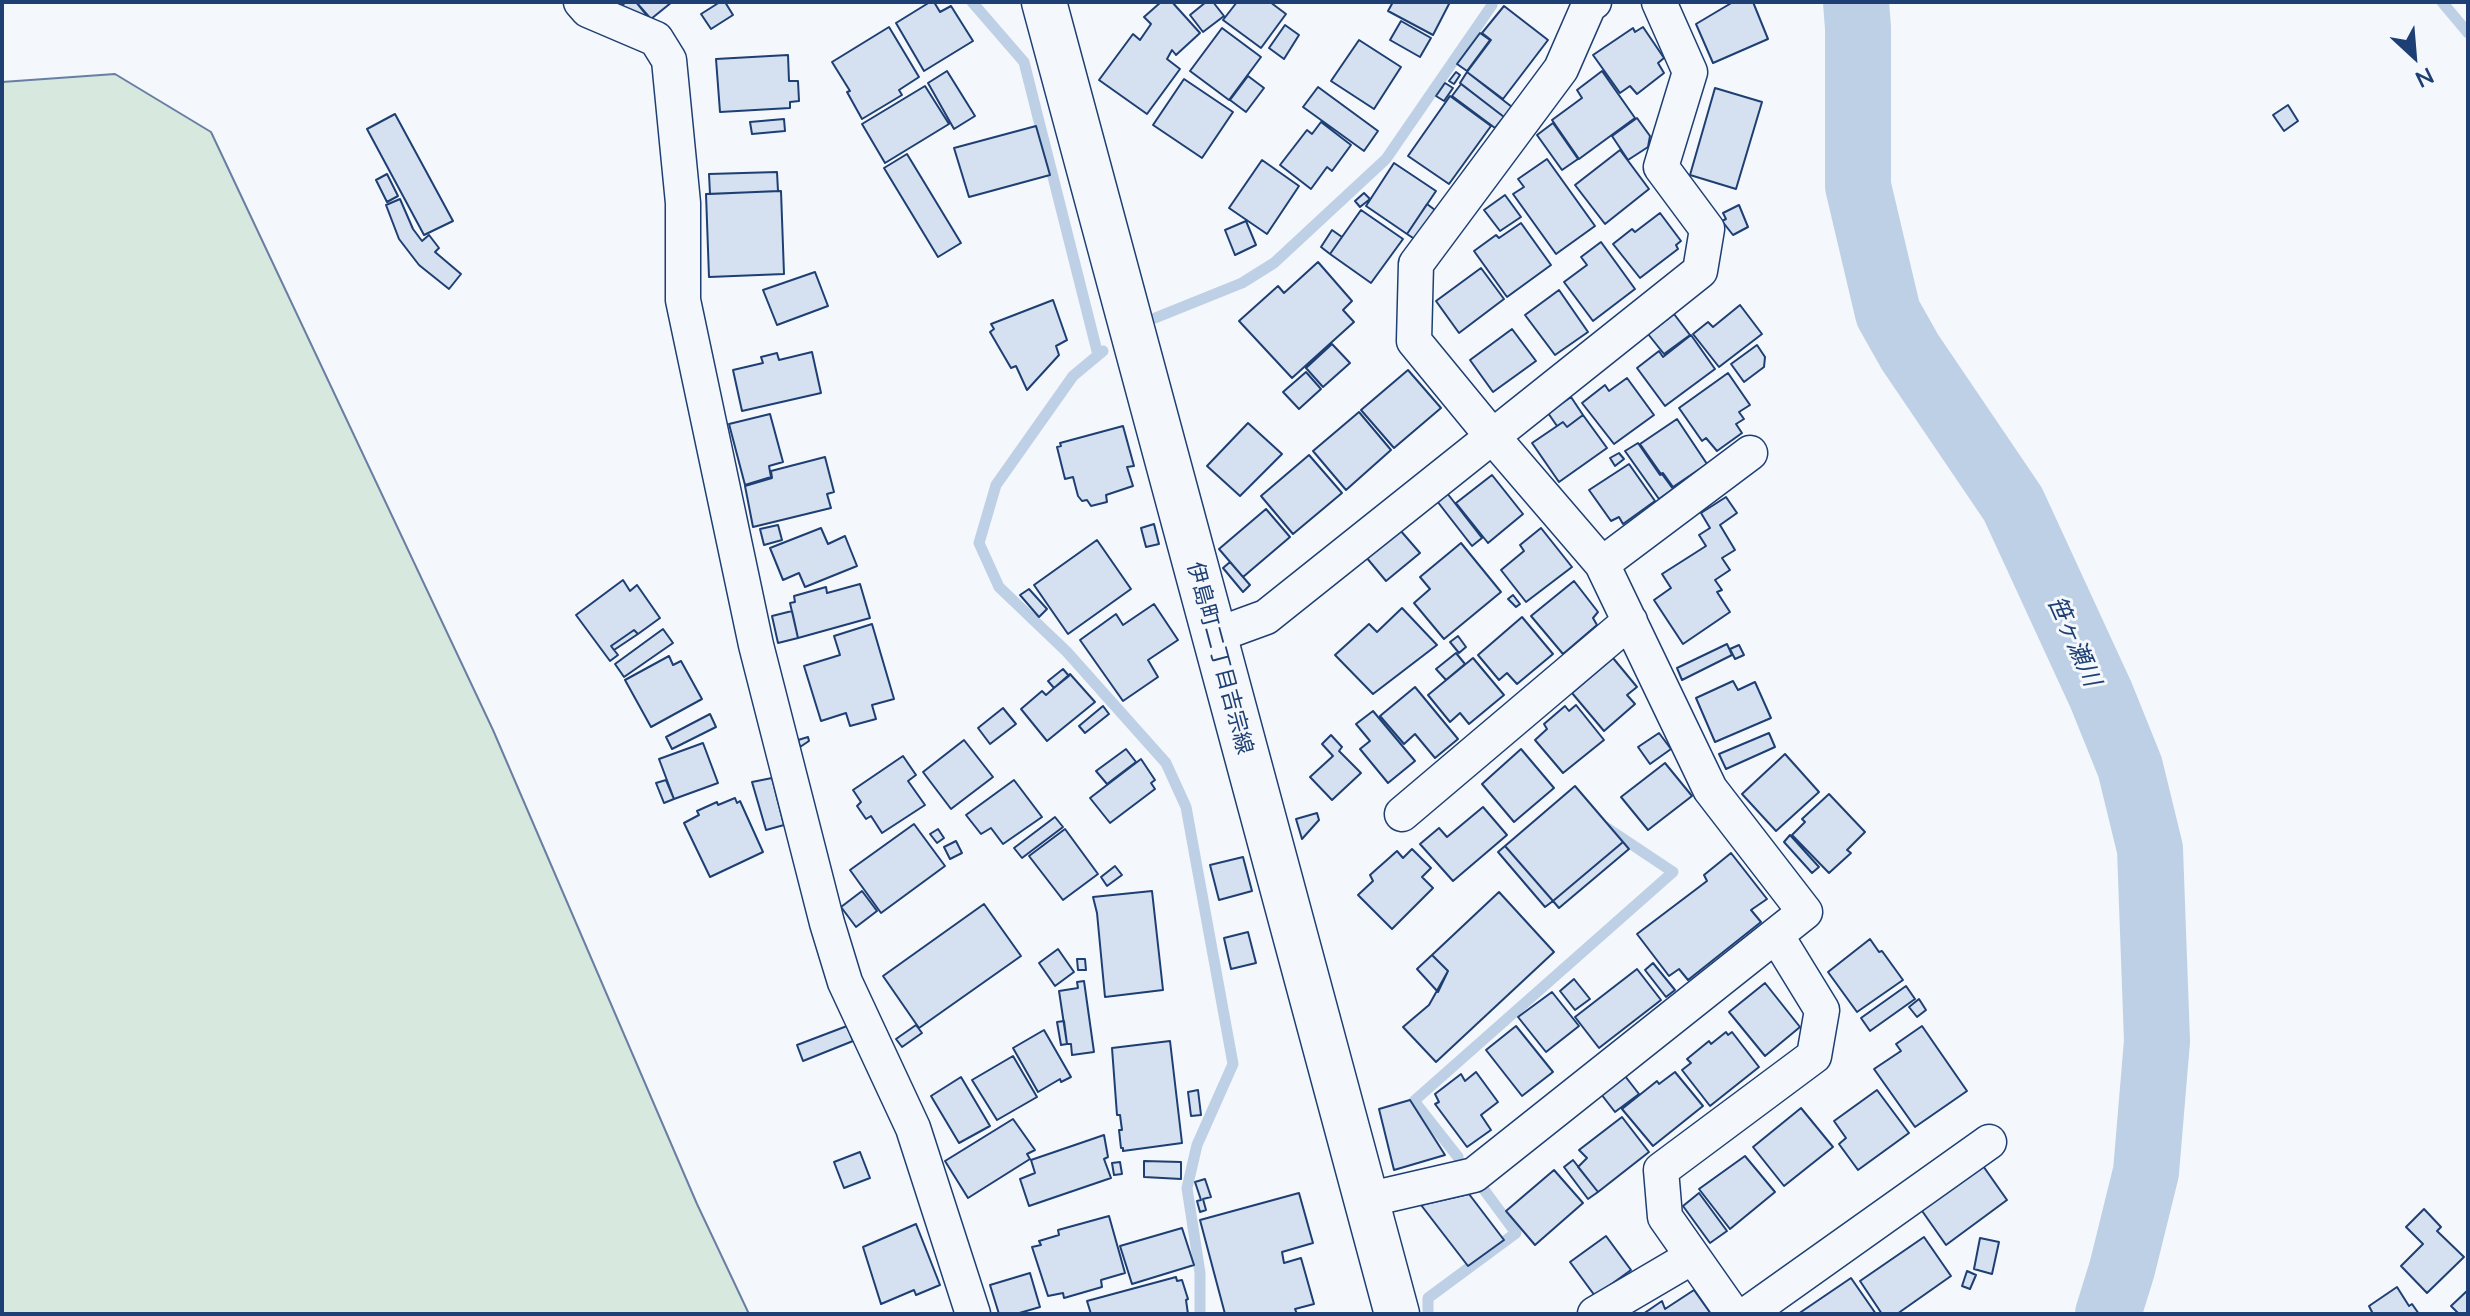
<!DOCTYPE html>
<html>
<head>
<meta charset="utf-8">
<style>
	body { margin:0 }
	#map { position:relative; width:2470px; height:1316px; overflow:hidden; background:#f4f7fb; font-family:Lato,sans-serif }
	canvas { display:block }
	.frame { position:absolute; inset:0; border:4px solid #1d3f73; pointer-events:none }
	.north { position:absolute; left:2374px; top:16px; width:80px; height:80px; -webkit-text-stroke:6px #f4f7fb; paint-order:stroke; rotate:154deg; font-size:22px; font-weight:700; line-height:32px; text-align:center; color:#1d3f73 }
	.north::after { content:''; display:block; margin:auto; width:28px; height:36px; background:#1d3f73; clip-path:polygon(50% 0,100% 100%,50% 72%,0 100%) }
</style>
</head>
<body>
<div id="map">
<canvas width="2470" height="1316"></canvas>
<div class="frame"></div>
<div class="north">N</div>
</div>
<script>
const ctx = document.querySelector('canvas').getContext('2d');
ctx.lineJoin = 'round';
function fill(path, color) {
  ctx.fillStyle = color;
  ctx.fill(path, 'evenodd');
}
function trace(path, color, width, dash) {
  ctx.strokeStyle = color;
  ctx.lineWidth = width;
  ctx.lineCap = dash ? 'butt' : 'round';
  ctx.setLineDash(dash || []);
  ctx.stroke(path);
}
function write(font, color, halo, rows, align = 'center') {
  ctx.font = font + ' Lato,"Noto Sans JP",sans-serif';
  ctx.lineWidth = 6;
  ctx.setLineDash([]);
  ctx.textBaseline = 'middle';
  ctx.strokeStyle = halo;
  ctx.fillStyle = color;
  for (const [text, x, y, turn = 0] of rows) {
    ctx.save();
    ctx.translate(x, y);
    ctx.rotate((+turn || 0) * Math.PI / 180);
    ctx.textAlign = isNaN(turn) ? turn : align;
    if (halo) ctx.strokeText(text, 0, 0);
    ctx.fillText(text, 0, 0);
    ctx.restore();
  }
}
const green = new Path2D(`
	M115 74 211 132 493 730 697 1204 749 1314H2V82Z`);
fill(green, '#d7e8df');
trace(green, '#687fa3', 2);
trace(new Path2D(`
	M972 2 1024 62 1098 355
	M2442 2 2468 33
	M1155 318 1242 283 1274 263 1386 159 1492 5V2
	M1103 351 1073 376 996 485 979 543 999 587 1067 652 1166 763 1186 807 1233 1064 1197 1145 1187 1188 1200 1273V1314
	M1458 1157 1414 1101 1673 872 1604 826
	M1428 1314V1298L1516 1233 1482 1187`), '#bed0e5', 11);
trace(new Path2D(`
	M1856 2 1858 28V186L1888 313 1910 352 2013 504 2101 695 2130 767 2150 849 2157 1041 2146 1172 2122 1269 2108 1314`), '#bed0e5', 66);
const building = new Path2D(`
	M626 2H636L649 18 644 22 620 7Z
	M636 2H672L651 19Z
	M720 2H725L733 15 711 29 701 14Z
	M930 2H934L940 12 951 6 973 41 924 71 896 23Z
	M1161 2H1172L1200 33 1176 55 1172 50 1167 59 1180 69 1147 114 1099 80 1133 34 1140 40 1151 24 1144 17Z
	M1206 2H1213L1224 16 1203 32 1190 15Z
	M1237 2H1270L1286 14 1261 48 1223 20Z
	M1393 2H1450L1433 35 1388 11Z
	M1733 2H1753L1768 39 1713 63 1696 24Z
	M1504 6 1548 40 1503 99 1467 72 1491 40 1482 33Z
	M1401 21 1431 38 1420 57 1390 40Z
	M1285 25 1299 35 1284 59 1269 48Z
	M889 27 919 77 899 90 902 95 862 119 847 92 850 91 832 62Z
	M1643 27 1664 58 1658 63 1664 73 1637 94 1630 86 1620 93 1593 55 1633 28 1635 32Z
	M1222 28 1261 57 1229 100 1190 71Z
	M1480 33 1490 40 1467 71 1457 64Z
	M1359 40 1401 67 1374 109 1331 81Z
	M788 55 789 81H798L799 101 790 102V108L720 112 716 59Z
	M947 71 975 116 954 129 928 83Z
	M1602 71 1635 118 1579 159 1552 120 1582 98 1577 90Z
	M1456 72 1460 75 1454 84 1449 81Z
	M1467 72 1512 107 1504 117 1460 83Z
	M1248 76 1264 88 1246 112 1230 100Z
	M1184 79 1233 112 1202 158 1153 125Z
	M1445 83 1453 88 1444 101 1436 96Z
	M1461 84 1504 117 1495 128 1452 96Z
	M925 86 949 124 885 163 862 124Z
	M1318 87 1378 131 1364 151 1303 107Z
	M1715 88 1762 102 1736 189 1690 175Z
	M1450 96 1491 126 1449 184 1408 156Z
	M2288 105 2298 121 2284 131 2273 115Z
	M395 114 453 221 424 235 367 129Z
	M1637 118 1650 136 1648 147 1628 160 1612 136Z
	M784 119 785 131 752 134 750 122Z
	M1321 122 1351 145 1332 171 1327 167 1311 189 1280 165 1307 130 1312 134Z
	M1553 123 1578 159 1562 170 1537 135Z
	M1036 126 1050 175 969 197 954 148Z
	M1620 150 1649 189 1605 224 1575 185Z
	M907 154 961 243 938 257 884 168Z
	M1547 159 1595 226 1556 254 1513 194 1524 187 1518 179Z
	M1262 160 1299 186 1267 234 1229 208Z
	M1394 163 1436 191 1407 234 1366 206Z
	M777 172 778 191 710 194 709 174Z
	M387 174 398 196 387 202 376 180Z
	M781 191 784 274 709 277 706 194Z
	M1364 193 1370 199 1360 207 1355 201Z
	M1505 195 1521 217 1500 231 1484 210Z
	M400 199 413 229 422 241 429 235 439 248 435 252 461 274 449 289 419 265 399 239 386 205Z
	M1427 204 1435 210 1416 240 1407 234Z
	M1739 205 1748 227 1733 235 1722 221 1726 219 1723 213Z
	M1361 210 1403 239 1371 283 1330 254Z
	M1660 213 1681 241 1676 245 1678 249 1640 278 1613 244 1632 229 1635 232Z
	M1246 221 1256 245 1235 255 1225 230Z
	M1521 223 1551 265 1507 297 1474 251 1496 235 1499 238Z
	M1332 230 1342 237 1330 254 1321 247Z
	M1601 242 1635 289 1593 321 1564 282 1587 265 1581 257Z
	M1318 262 1352 301 1343 310 1354 322 1292 378 1239 321 1278 286 1284 293Z
	M1481 268 1504 299 1459 333 1436 301Z
	M815 272 828 306 777 325 763 290Z
	M1559 290 1588 332 1555 355 1525 315Z
	M1053 300 1067 340 1056 346 1059 355 1027 390 1016 366 1011 368 990 332 994 329 991 324Z
	M1740 305 1762 334 1719 367 1693 334 1708 322 1713 327Z
	M1674 314 1690 335 1664 354 1648 334Z
	M1512 329 1536 361 1493 392 1470 360Z
	M1691 335 1715 369 1665 406 1637 368 1659 351 1663 357Z
	M1332 344 1350 363 1323 387 1306 368Z
	M1757 345 1765 357 1764 367 1744 382 1731 364Z
	M812 352 821 393 742 411 733 370 763 363 761 357 777 353 779 360Z
	M1408 370 1441 408 1394 448 1361 410Z
	M1306 372 1321 389 1299 409 1283 392Z
	M1728 373 1750 405 1739 412 1744 419 1736 424 1742 433 1717 451 1706 438 1702 441 1679 408Z
	M1627 378 1654 415 1614 444 1582 403 1605 385 1609 391Z
	M1571 397 1583 415 1567 427 1563 422 1557 426 1548 413Z
	M1359 412 1391 450 1346 490 1313 451Z
	M770 414 783 462 769 466 771 477 745 485 729 424Z
	M1583 415 1607 448 1559 482 1532 443 1563 422 1567 427Z
	M1677 419 1707 464 1673 487 1663 473 1661 474 1640 444Z
	M1248 423 1282 454 1240 496 1207 466Z
	M1123 426 1134 466 1127 467 1133 486 1106 495 1107 502 1091 506 1087 500 1082 501 1078 496 1073 477 1065 479 1057 447 1061 446 1060 443Z
	M1638 443 1660 475 1662 474 1673 489 1659 499 1625 451Z
	M1619 453 1624 459 1615 466 1610 458Z
	M1309 455 1342 493 1293 534 1261 496Z
	M825 457 834 492 827 494 831 508 753 527 745 486 772 478 771 471Z
	M1629 464 1655 501 1623 524 1619 517 1611 521 1589 490Z
	M1492 475 1523 514 1488 543 1456 503Z
	M1447 493 1482 538 1472 546 1437 501Z
	M1726 497 1737 513 1720 525 1735 550 1722 558 1730 570 1715 580 1722 590 1717 592 1730 612 1683 644 1654 600 1671 588 1662 574 1706 546 1699 535 1710 528 1701 513Z
	M1266 509 1290 537 1243 577 1219 549Z
	M1154 524 1159 544 1146 547 1141 528Z
	M778 525 782 540 764 545 760 529Z
	M821 528 828 544 845 536 857 566 805 587 799 573 783 580 770 548Z
	M1541 528 1572 567 1526 602 1501 570 1524 551 1520 545Z
	M1400 530 1420 553 1386 581 1366 557Z
	M1097 540 1131 589 1068 634 1034 585Z
	M1461 543 1501 592 1444 639 1414 603 1430 589 1420 577Z
	M1230 562 1250 585 1243 592 1223 568Z
	M623 580 630 591 637 585 660 618 638 634 634 630 611 646 618 655 610 661 576 615Z
	M1574 581 1598 612 1593 618 1597 625 1563 654 1531 616Z
	M860 584 870 618 798 638 790 603 795 602 794 596 826 587 827 593Z
	M1029 589 1047 609 1039 617 1020 595Z
	M1513 595 1520 604 1516 607 1508 599Z
	M1154 604 1178 640 1148 660 1158 677 1123 701 1080 640 1116 614 1123 625Z
	M1402 608 1437 645 1373 694 1335 655 1369 624 1377 632Z
	M792 611 798 638 778 643 772 616Z
	M1522 617 1553 654 1517 684 1507 673 1499 680 1478 655Z
	M872 624 894 699 872 705 876 719 850 726 846 713 821 721 804 666 840 655 834 636Z
	M663 629 673 643 624 677 615 664Z
	M634 630 638 634 614 650 611 646Z
	M1458 636 1466 647 1459 653 1450 642Z
	M1727 644 1732 655 1682 680 1677 668Z
	M1739 645 1744 655 1735 659 1730 649Z
	M1456 653 1465 664 1446 680 1436 669Z
	M669 656 673 665 681 661 702 699 651 727 625 680Z
	M1473 658 1504 695 1469 724 1460 713 1450 722 1428 695Z
	M1613 658 1637 687 1627 695 1635 704 1604 731 1572 693Z
	M1063 669 1069 676 1054 688 1048 681Z
	M1070 674 1095 702 1047 741 1021 709 1042 691 1046 695Z
	M1733 681 1738 690 1755 682 1771 718 1715 742 1696 698Z
	M1415 687 1458 739 1435 758 1415 734 1404 744 1380 716Z
	M1576 705 1604 740 1563 773 1535 740 1547 729 1544 724 1565 706 1569 711Z
	M1103 706 1109 714 1085 733 1079 726Z
	M1003 708 1016 724 990 744 978 728Z
	M1373 711 1415 761 1388 783 1360 749 1370 741 1356 724Z
	M710 714 716 727 672 749 666 737Z
	M1659 733 1671 749 1650 764 1638 747Z
	M1769 733 1775 747 1726 769 1719 754Z
	M1331 735 1342 747 1339 751 1361 773 1332 800 1310 777 1333 756 1322 744Z
	M808 737 809 741 800 747 798 740Z
	M964 740 993 777 951 809 923 772Z
	M703 743 718 783 674 799 659 759Z
	M1126 749 1136 762 1107 784 1096 771Z
	M1521 749 1554 788 1514 822 1482 784Z
	M1785 754 1819 792 1776 831 1742 794Z
	M903 756 916 775 908 781 925 805 882 833 871 816 866 819 857 806 861 802 853 790Z
	M1141 759 1155 780 1151 783 1155 789 1110 823 1090 798Z
	M1665 763 1692 796 1648 830 1621 797Z
	M772 778 784 825 766 830 752 782Z
	M666 780 674 799 664 803 656 783Z
	M1014 780 1042 817 1003 844 991 828 981 834 966 815Z
	M1575 786 1623 842 1553 901 1505 846Z
	M1829 794 1865 832 1847 850 1851 853 1829 873 1792 835 1805 822 1802 819Z
	M735 798 737 803 740 801 763 852 710 877 684 823 699 815 697 811 717 802 718 805Z
	M1483 807 1507 835 1453 881 1420 844 1439 828 1447 837Z
	M1317 813 1319 820 1302 839 1296 819Z
	M1055 817 1063 827 1022 858 1014 848Z
	M914 824 945 866 881 913 850 870Z
	M938 829 944 838 937 843 930 834Z
	M1065 829 1098 874 1063 900 1029 856Z
	M1790 835 1819 867 1812 873 1784 842Z
	M956 841 962 853 950 859 944 847Z
	M1623 842 1629 849 1559 908 1553 901Z
	M1505 846 1553 901 1545 907 1498 852Z
	M1412 849 1431 868 1422 877 1433 888 1392 929 1358 895 1373 881 1370 875 1397 851 1403 858Z
	M1731 853 1767 899 1751 910 1761 922 1688 980 1679 969 1669 976 1637 934 1707 881 1704 875Z
	M1243 857 1252 891 1219 900 1210 865Z
	M1115 866 1122 875 1107 886 1101 877Z
	M862 891 877 911 856 927 841 907Z
	M1152 891 1163 990 1105 997 1097 913 1093 897Z
	M1499 892 1554 952 1436 1062 1403 1027 1429 1005 1448 971 1432 955Z
	M984 904 1021 956 919 1028 883 976Z
	M1248 932 1256 963 1231 969 1224 938Z
	M1870 939 1879 952 1882 951 1903 980 1857 1012 1828 972Z
	M1058 949 1074 972 1055 986 1039 963Z
	M1432 955 1448 971 1438 992 1417 969Z
	M1077 959H1085L1086 970H1078Z
	M1653 963 1675 990 1666 997 1645 970Z
	M1637 969 1661 1000 1599 1048 1575 1017Z
	M1574 979 1590 999 1575 1010 1560 991Z
	M1084 981 1094 1052 1072 1055 1071 1044H1067L1059 991 1078 988 1077 982Z
	M1765 983 1800 1027 1765 1056 1729 1012Z
	M1906 986 1915 999 1870 1031 1861 1018Z
	M1552 992 1579 1026 1546 1052 1518 1017Z
	M1919 999 1926 1010 1917 1017 1909 1007Z
	M1064 1021 1067 1044 1061 1045 1057 1022Z
	M916 1025 922 1033 902 1047 896 1039Z
	M847 1026 853 1041 803 1061 797 1045Z
	M1516 1026 1553 1072 1522 1096 1486 1050Z
	M1922 1026 1967 1091 1915 1127 1874 1069 1901 1051 1896 1044Z
	M1044 1030 1071 1077 1061 1082 1060 1079 1038 1092 1013 1048Z
	M1726 1032 1728 1035 1732 1032 1759 1067 1710 1106 1682 1070 1691 1063 1687 1059 1709 1041 1711 1044Z
	M1170 1041 1182 1143 1123 1151V1148H1121L1119 1130H1122L1120 1115H1117L1112 1048Z
	M1013 1056 1037 1097 997 1120 972 1080Z
	M1476 1072 1498 1102 1481 1115 1491 1130 1467 1147 1435 1104 1439 1102 1435 1094 1461 1074 1465 1081Z
	M1675 1072 1703 1106 1653 1146 1622 1109 1657 1081 1659 1084Z
	M1625 1076 1639 1094 1615 1112 1601 1094Z
	M961 1077 990 1126 959 1143 931 1096Z
	M1198 1090 1201 1115 1191 1116 1188 1092Z
	M1877 1090 1909 1133 1858 1170 1839 1144 1846 1138 1834 1121Z
	M1410 1100 1445 1155 1394 1170 1379 1109Z
	M1801 1108 1833 1147 1784 1186 1753 1147Z
	M1622 1117 1649 1152 1598 1192 1578 1167 1587 1158 1579 1150Z
	M1013 1119 1035 1150 1027 1154 1030 1159 968 1198 945 1161Z
	M1104 1135 1108 1157 1104 1159 1111 1178 1029 1206 1020 1179 1035 1173 1031 1160Z
	M860 1152 870 1178 844 1188 834 1162Z
	M1745 1156 1775 1192 1730 1229 1699 1189Z
	M1573 1160 1598 1192 1588 1199 1564 1167Z
	M1144 1161 1181 1162V1179L1144 1177Z
	M1120 1162 1122 1174 1114 1175 1112 1163Z
	M1981 1163 2007 1200 1946 1245 1920 1208Z
	M1554 1170 1583 1203 1535 1245 1506 1211Z
	M1205 1179 1211 1197 1203 1199 1206 1210 1200 1212 1197 1201 1201 1200 1195 1182Z
	M1299 1193 1313 1243 1282 1252 1284 1263 1301 1258 1314 1304 1295 1309 1297 1314H1225L1200 1220Z
	M1699 1193 1727 1231 1710 1243 1683 1206Z
	M1469 1194 1504 1240 1468 1266 1421 1205Z
	M2424 1209 2441 1227 2437 1231 2464 1257 2427 1293 2401 1266 2423 1244 2406 1227Z
	M1109 1216 1125 1273 1101 1280 1102 1287 1064 1298 1063 1293 1048 1296 1032 1247 1041 1245 1039 1241 1059 1235 1058 1230Z
	M916 1224 940 1285 916 1295 914 1290 881 1304 863 1247Z
	M1182 1228 1194 1265 1132 1284 1120 1246Z
	M1606 1236 1631 1270 1595 1296 1570 1262Z
	M1924 1237 1951 1276 1897 1314H1882L1860 1281Z
	M1980 1238 1999 1242 1992 1274 1974 1269Z
	M1967 1271 1976 1275 1970 1289 1962 1286Z
	M1030 1273 1040 1307 1016 1314H999L990 1285Z
	M1176 1277 1177 1281 1182 1280 1188 1299 1186 1300 1188 1314H1091L1087 1301Z
	M1851 1278 1876 1314H1798Z
	M2397 1287 2409 1306 2412 1304 2419 1314H2373L2369 1306Z
	M1694 1290 1711 1314H1643L1662 1301 1665 1309Z
	M2468 1290V1314H2459L2451 1306Z`);
fill(building, '#d5e0f0');
trace(building, '#1d3f73', 2);
const street = new Path2D(`
	M581 2 588 10 656 39 669 60 683 203V300L756 645 827 923 845 982 913 1128 973 1314
	M1602 564 1750 453
	M1214 636 1266 617 1700 271 1707 229 1661 167 1690 72 1659 2
	M1402 814 1630 621
	M1366 1200 1474 1175 1805 912 1710 789 1602 564 1492 436 1414 341 1416 264 1561 69 1589 5 1594 2
	M1595 1314 1692 1257
	M1733 1314 1665 1217 1661 1170 1814 1056 1822 1010 1776 935
	M1747 1314 1989 1142`);
const secondary = new Path2D(`
	M1044 2 1397 1314`);
trace(street, '#1d3f73', 37);
trace(secondary, '#1d3f73', 47);
trace(street, '#f4f7fb', 34);
trace(secondary, '#f4f7fb', 44);
write('22px', '#1d3f73', '#f4f7fb', [
	["伊島町二丁目吉宗線",1220,658,75]
]);
write('italic 24px', '#1d3f73', '#f4f7fb', [
	["笹ヶ瀬川",2074,641,66]
]);
</script>
</body>
</html>
